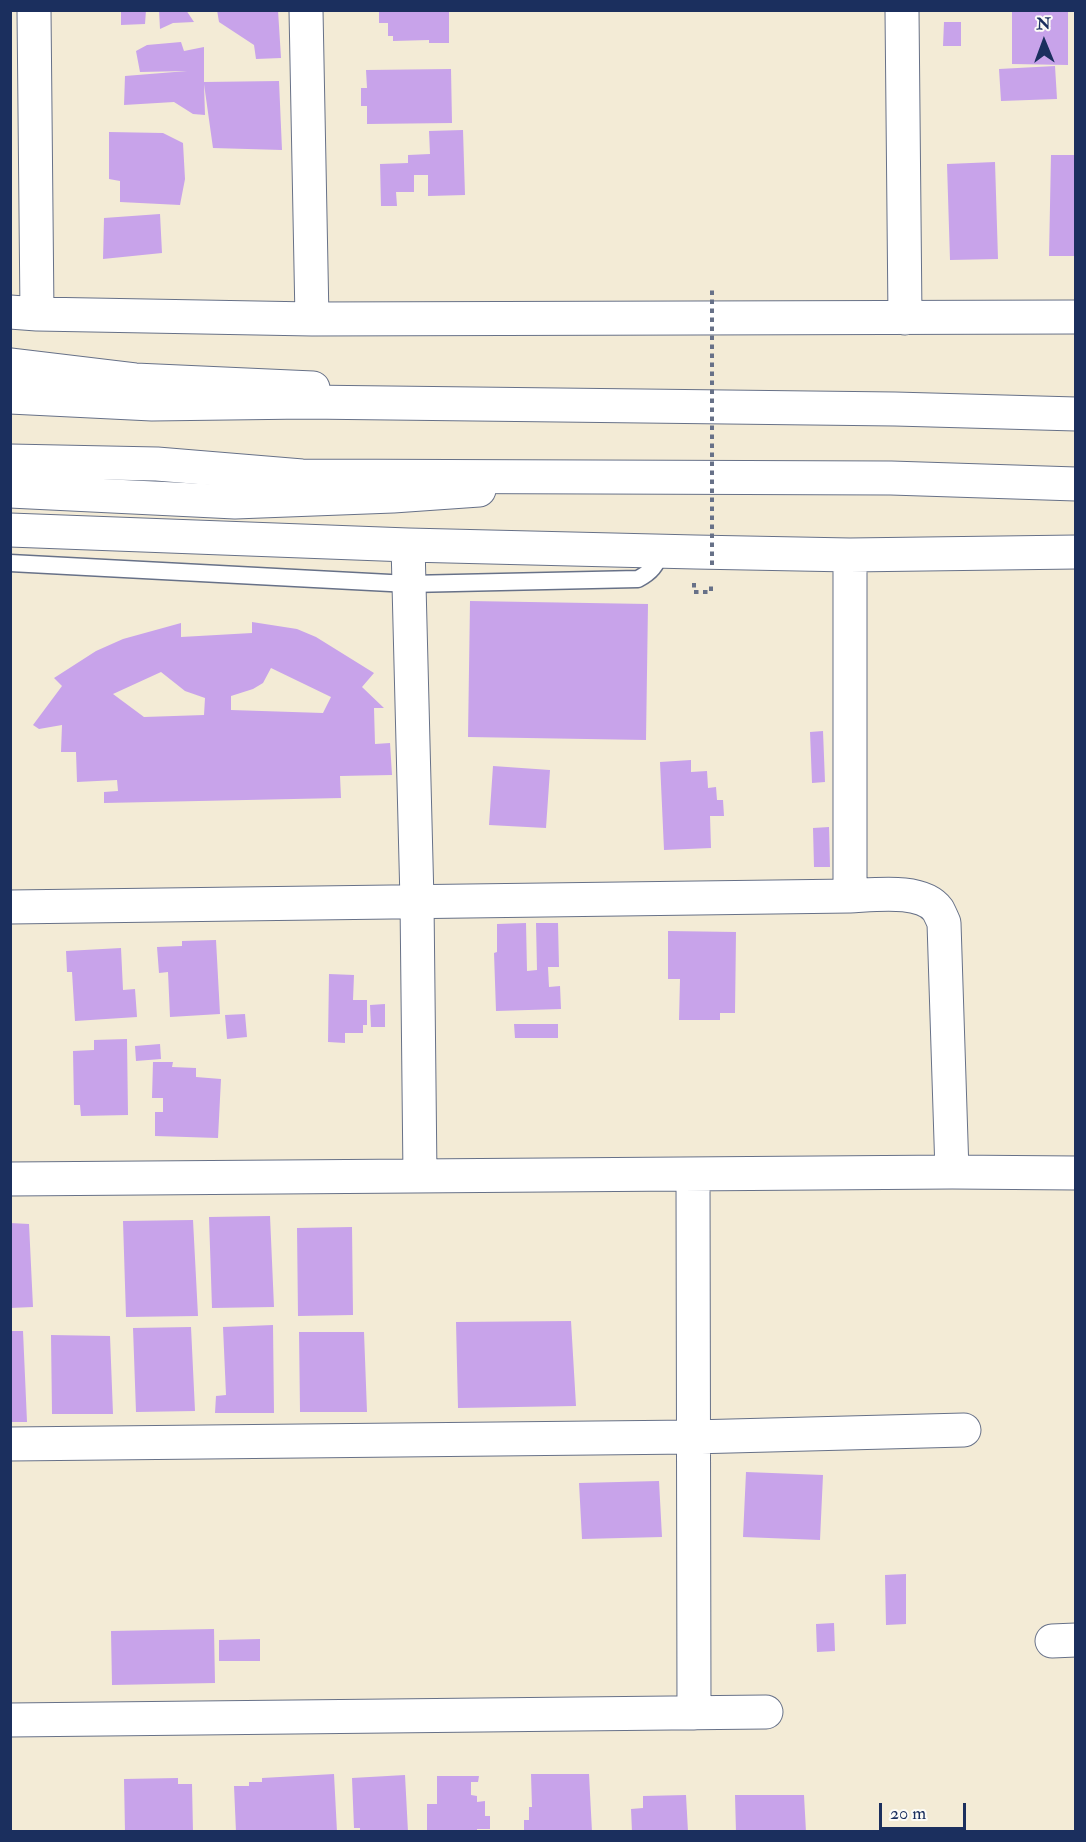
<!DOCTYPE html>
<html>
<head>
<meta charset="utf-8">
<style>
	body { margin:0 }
	#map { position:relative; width:1086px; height:1842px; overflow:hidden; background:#f3ebd6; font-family:"IM FELL Double Pica",serif }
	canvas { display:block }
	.frame { position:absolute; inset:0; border:12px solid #1b2f5e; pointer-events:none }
	.north { position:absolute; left:1014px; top:12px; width:60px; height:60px; -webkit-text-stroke:4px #fdfcf7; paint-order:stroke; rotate:359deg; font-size:16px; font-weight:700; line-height:24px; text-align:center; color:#1b2f5e }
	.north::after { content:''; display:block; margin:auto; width:21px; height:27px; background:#1b2f5e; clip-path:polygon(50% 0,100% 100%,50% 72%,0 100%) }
	.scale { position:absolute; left:879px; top:1803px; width:87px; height:27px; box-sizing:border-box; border:3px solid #1b2f5e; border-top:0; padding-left:8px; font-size:18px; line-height:21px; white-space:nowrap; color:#1b2f5e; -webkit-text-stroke:4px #fdfcf7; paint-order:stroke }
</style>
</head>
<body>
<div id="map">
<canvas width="1086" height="1842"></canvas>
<div class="frame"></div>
<div class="north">N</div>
<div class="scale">20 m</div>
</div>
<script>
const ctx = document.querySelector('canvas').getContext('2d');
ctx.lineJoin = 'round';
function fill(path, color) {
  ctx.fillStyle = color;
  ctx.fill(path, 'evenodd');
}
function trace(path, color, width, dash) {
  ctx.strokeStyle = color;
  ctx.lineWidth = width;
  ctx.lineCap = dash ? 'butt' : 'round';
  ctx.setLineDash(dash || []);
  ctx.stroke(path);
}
fill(new Path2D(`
	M121 10H146L145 24 121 25Z
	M159 10H186L194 22 173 23 160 29Z
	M217 10H278L281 58 256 59 254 45 219 22Z
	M379 10H449V43H429V40L393 41V36H388V23H379Z
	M1012 10H1068V65L1012 64Z
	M944 22H961V46H943Z
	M181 42 184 51 204 47V82L279 81 282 150 213 148 204 84 205 115 193 114 174 102 124 105 125 76 187 71 140 72 136 51 147 45Z
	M1055 66 1057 99 1001 101 999 69Z
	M451 69 452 123 367 124V106H361V88H367L366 70Z
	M463 130 465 195 428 196V175H414V192H396L397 206H381L380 164 408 163V155L430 154 429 131Z
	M109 132 163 133 183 143 185 179 180 205 120 202V181L109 179Z
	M1051 155H1076V256H1049Z
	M995 162 998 259 950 260 947 164Z
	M160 214 162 253 103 259 104 218Z
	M470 601 648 604 646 740 468 737Z
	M252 622 297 629 316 637 374 673 362 687 384 708H374L375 744 390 743 392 775 340 776 341 798 104 803V792L118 791 117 780 77 782 76 752H61L62 725 39 729 33 725 62 686 54 678 96 651 123 639 181 623V637L252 633ZM271 668 331 697 323 713 231 710V696L253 689 263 683ZM161 672 185 691 205 698 204 715 144 717 113 694Z
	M823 731 825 782 812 783 810 732Z
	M691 760V772L707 771 708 788 716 787 717 800H723L724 816H710L711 848 664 850 660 762Z
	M493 766 550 770 546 828 489 825Z
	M829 827 830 867H814L813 828Z
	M526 923 527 971 537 970 536 923H558L559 967H548L549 987 560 986 561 1009 496 1011 494 953 497 952V924Z
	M668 931 736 932 735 1013H720V1020H679L680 979H668Z
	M216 940 220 1014 170 1017 168 972 159 973 157 947 182 946V941Z
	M121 948 123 990 135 989 137 1017 75 1021 72 972H67L66 951Z
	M329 974 354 975 353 1000H367V1025H363V1033H345V1043L328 1042Z
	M385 1004V1027H371L370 1005Z
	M245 1014 247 1037 227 1039 225 1015Z
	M514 1024H558V1038H515Z
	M127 1039 128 1115 81 1116 80 1105H74L73 1051 94 1050V1040Z
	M160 1044 161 1059 136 1061 135 1046Z
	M153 1062H173L172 1067 196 1068V1077L221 1079 218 1138 155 1136V1112H163V1098H152Z
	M270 1216 274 1307 212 1308 209 1217Z
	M193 1220 198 1316 126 1317 123 1221Z
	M10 1223 29 1224 33 1307 10 1308Z
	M352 1227 353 1315 298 1316 297 1228Z
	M571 1321 576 1406 458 1408 456 1322Z
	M273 1325 274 1413H215L216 1396 226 1395 223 1327Z
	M191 1327 195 1411 136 1412 133 1328Z
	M10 1331H23L27 1422H10Z
	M299 1332H364L367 1412H300Z
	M51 1335 110 1336 113 1414H52Z
	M746 1472 823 1475 820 1540 743 1537Z
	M659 1481 662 1537 582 1539 579 1483Z
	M906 1574V1624L886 1625 885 1575Z
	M834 1623 835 1651 817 1652 816 1624Z
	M214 1629 215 1683 112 1685 111 1631Z
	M260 1639V1661H219V1640Z
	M334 1774 337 1832H236L234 1786H249V1782H262V1778Z
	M531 1774H589L592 1832H524V1820H529V1807H532Z
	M405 1775 408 1832H360V1828H354L352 1778Z
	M437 1776H479L478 1782H471V1795L477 1796V1802L485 1801V1816H490V1829H477V1832H427V1804H437Z
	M178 1778V1784H192L193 1832H125L124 1779Z
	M686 1795 688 1832H632L631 1809 643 1808V1796Z
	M735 1795H804L806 1832H736Z`), '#c8a3ea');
const service = new Path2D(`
	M10 563 409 584 638 579C651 572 656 566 661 551`);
const minor = new Path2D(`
	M34 10 37 314
	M306 10 312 319
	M902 10 905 318
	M10 312 37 314 312 319 1076 317
	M10 530 408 545 695 552 850 555 1076 552
	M408 545 417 901 420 1176
	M850 555V896
	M10 907 850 896C874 895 922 888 938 910 940 914 942 918 944 923L952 1172
	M693 1174 694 1713
	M10 1179 952 1172 1076 1173
	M10 1444 692 1437 964 1430
	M1052 1641 1076 1640
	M10 1720 766 1712`);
const primary = new Path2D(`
	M10 365 135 380 313 388
	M10 491 235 502 393 496 479 490`);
const motorway = new Path2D(`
	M10 397 152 404 306 402 895 409 1076 414
	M10 461 157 464 302 476 891 478 1076 484`);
trace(service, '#677188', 19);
trace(minor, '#677188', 35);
trace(primary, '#677188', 35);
trace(motorway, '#677188', 35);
trace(new Path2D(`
	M694 583V592H711V584`), '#677188', 4, [4.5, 4.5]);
trace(service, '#fff', 16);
trace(minor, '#fff', 33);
trace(primary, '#fff', 33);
trace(motorway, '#fff', 33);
trace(new Path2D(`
	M712 565V290`), '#677188', 4, [4.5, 4.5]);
</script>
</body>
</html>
